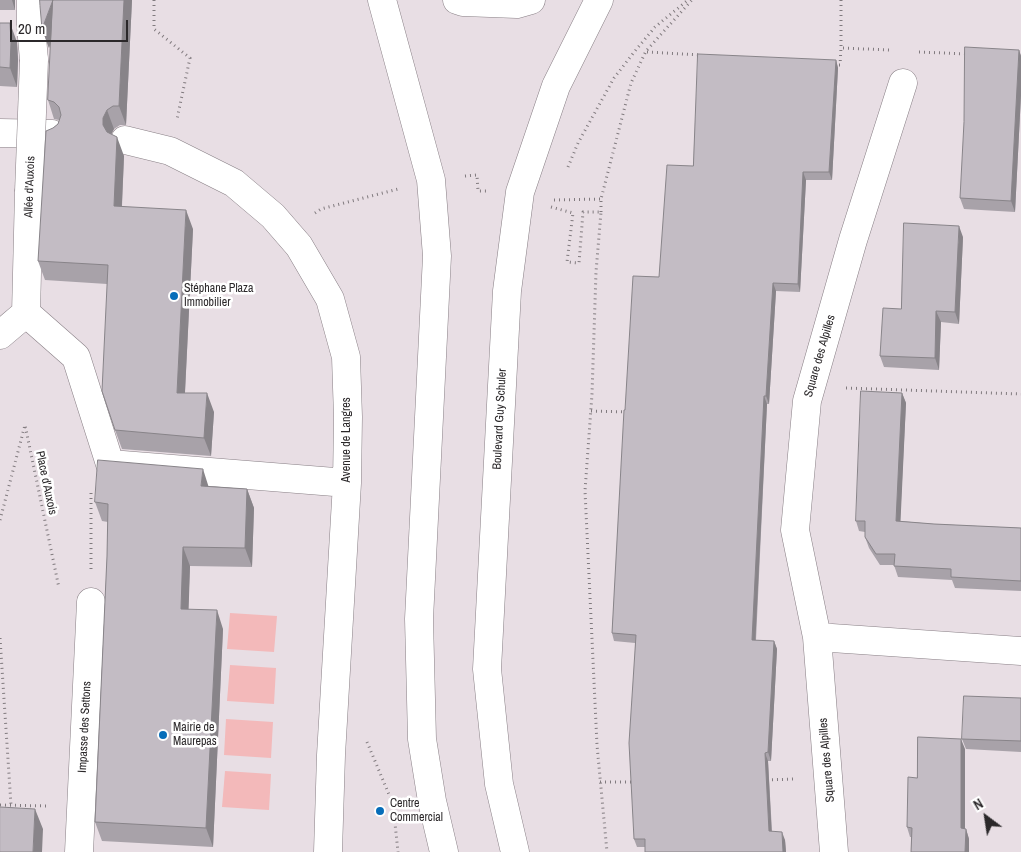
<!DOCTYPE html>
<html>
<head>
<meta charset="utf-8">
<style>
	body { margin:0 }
	#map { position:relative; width:1021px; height:852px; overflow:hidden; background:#e8dee4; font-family:"Archivo Narrow",sans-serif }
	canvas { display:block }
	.north { position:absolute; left:961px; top:792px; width:50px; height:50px; -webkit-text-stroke:4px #fff; paint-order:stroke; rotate:329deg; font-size:14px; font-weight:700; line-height:20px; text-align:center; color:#2b282a }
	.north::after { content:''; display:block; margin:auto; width:18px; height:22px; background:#2b282a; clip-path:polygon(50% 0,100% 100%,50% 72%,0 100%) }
	.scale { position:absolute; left:10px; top:20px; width:118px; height:22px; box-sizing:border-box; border:2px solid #2b282a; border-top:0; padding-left:6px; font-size:15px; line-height:18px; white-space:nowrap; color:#2b282a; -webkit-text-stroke:4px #fff; paint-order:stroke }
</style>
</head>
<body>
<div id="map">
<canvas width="1021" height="852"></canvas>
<div class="north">N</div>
<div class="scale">20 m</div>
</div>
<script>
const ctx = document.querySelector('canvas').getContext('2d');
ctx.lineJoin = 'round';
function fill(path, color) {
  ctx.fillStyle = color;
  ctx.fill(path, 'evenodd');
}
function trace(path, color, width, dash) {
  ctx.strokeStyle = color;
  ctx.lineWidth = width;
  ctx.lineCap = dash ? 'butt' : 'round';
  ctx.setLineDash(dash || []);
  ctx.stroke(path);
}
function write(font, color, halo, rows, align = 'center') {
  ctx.font = font + ' "Archivo Narrow",sans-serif';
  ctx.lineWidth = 5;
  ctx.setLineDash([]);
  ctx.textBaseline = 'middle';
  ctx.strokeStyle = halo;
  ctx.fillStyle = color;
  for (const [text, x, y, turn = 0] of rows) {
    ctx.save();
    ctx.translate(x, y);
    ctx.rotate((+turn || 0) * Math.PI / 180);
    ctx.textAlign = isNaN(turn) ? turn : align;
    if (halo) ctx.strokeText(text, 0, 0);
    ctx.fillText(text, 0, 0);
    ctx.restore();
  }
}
fill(new Path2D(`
	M230 613 277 616 274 652 227 649Z
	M230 665 276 668 274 704 227 701Z
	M226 719 273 722 271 758 224 755Z
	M225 771 271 774 269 810 222 807Z`), '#f3b9ba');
const minor = new Path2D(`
	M31 0V26L34 60
	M382 0 431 180 437 256 419 619 422 739 432 801 444 852
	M457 0 463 2 517 4 531 0
	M903 83 853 240 807 401 795 530 817 637 1021 651
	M0 133 52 134
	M125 140 170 151 234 183 273 216 299 246 330 299 346 357 348 417 347 483 331 755 328 852
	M26 313 76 357 110 464 347 483
	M0 335 26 313 29 192
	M817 637 834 852
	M79 852 91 602
	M515 852 499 784 487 669 507 291 520 192 556 86 599 0`);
trace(minor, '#887f85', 29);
trace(new Path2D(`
	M154 0V29L190 58 177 119
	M841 0V48L891 50
	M647 52 701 55
	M919 52 968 54
	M834 65H840L841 48
	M568 167 578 143 614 78 635 51 655 27 688 0
	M465 176 477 175 478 191H486
	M554 200 601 199
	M551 207 573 213 567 262 579 263 583 212H601L596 272 592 394 585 491 597 745 607 852
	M601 212V199L631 83 646 51 692 0
	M315 213 321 209 398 189
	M846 388 1021 394
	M591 411 627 412
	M0 520 25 425 59 588
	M91 569V492
	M0 638 11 805
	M367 742 393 804 398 852
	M767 780 793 779
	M600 782H633
	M0 805 47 806`), '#807a7e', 3, [1, 4]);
trace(minor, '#fff', 28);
const minorBridge = new Path2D(`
	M29 192 34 60`);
trace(minorBridge, '#887f85', 29, []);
trace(minorBridge, '#fff', 28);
fill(new Path2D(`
	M0 0H15V10H0Z
	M132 0 126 125H120L114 129 111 134 124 156 122 206 193 229 185 393 214 412 211 456 122 449 115 430 107 284 45 280 38 261 53 128 58 124 59 120 54 119 48 100 51 42 49 48 42 29Z
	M0 23 17 42 18 60 17 87 0 86Z
	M1019 50 1021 56V95L1015 212 964 209 960 198Z
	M836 60 838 68 832 180H806L800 292 776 291 769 404H767L756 640 774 641 777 649 771 761H768L772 831 785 840 786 852H645V847H637L634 839 635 643 614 641 612 633 625 410 659 277 693 166Z
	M963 237 959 324 941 322 939 370 884 367 880 356Z
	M902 393 906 403 900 521 934 524 1021 528V591L955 588 952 580 898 577 894 565H880L869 548 865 537V532L859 531 856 521Z
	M209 487 247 489 254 508 252 567 190 566 188 609 223 629 213 847 102 841 95 822 107 559V556L108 522 102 521 95 502Z
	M1021 698V752L966 749 962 739Z
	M965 749V829H966L969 839V852H911V837H910L907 827 917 778Z`), '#a8a2a9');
fill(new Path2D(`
	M12 0H15V10Z
	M53 0 60 18 49 48 42 29Z
	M124 0H132L126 125 119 106Z
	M10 23 17 42 18 60 17 87 10 68Z
	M1019 50 1021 56V95L1015 212 1011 201Z
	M836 60 838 68 832 180 829 172Z
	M107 110 114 129 110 137 103 125V118Z
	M117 137 124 156 121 224 114 206Z
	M803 172 806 180 800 292 798 284Z
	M186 210 193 229 184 411 177 393Z
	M959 226 963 237 959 324 955 312Z
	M773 283 776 291 769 404 766 396Z
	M936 311 941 322 939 370 935 358Z
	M207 393 214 412 211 456 204 438Z
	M902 393 906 403 900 532 896 521Z
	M764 396 767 404 755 648 752 640Z
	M203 469 209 488 201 486Z
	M247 489 254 508 252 567 245 548Z
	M183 547 190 566 188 628 181 609Z
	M217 610 223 629 213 847 206 828Z
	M774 641 777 649 771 761 768 752Z
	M961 739 965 749V839L961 828Z
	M765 753 768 761 772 839 769 831Z
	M35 809 43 829 42 852H33Z
	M966 829 969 839V852H965Z
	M782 832 785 840 786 852H783Z`), '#888489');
const building = new Path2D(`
	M40 0H53L42 29 40 6Z
	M53 0H124L119 106H113L107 110 103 118V125L107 132 117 137 114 206 186 210 177 393H207L204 438 115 430 102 391 108 265 38 261 46 131 53 128 58 124 61 115 59 107 54 102 48 100Z
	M0 23H10L11 42 10 68 0 67Z
	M965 47 1019 50 1011 201 960 198 964 122Z
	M698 54 836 60 829 172H803L798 284 773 283 766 396H764L752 640 774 641 768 752 765 753 769 831 782 832 783 852H645V839H634L629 743 636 635 612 633 624 410H625L633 276 659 277 667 165 693 166Z
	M904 223 959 226 955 312 936 311 935 358 880 356 883 308 901 309Z
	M861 391 902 393 896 521 934 524 1021 528V581L951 577V569L894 566 895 554H876L865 537V521H856Z
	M98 460 203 469 201 486 247 489 245 548 183 547 181 609 217 610 206 828 95 822 107 556 108 504 95 502Z
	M964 696 1021 698V741L962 739Z
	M918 737 961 739V828L966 829 965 852H911L912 828 907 827 908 777 917 778Z
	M0 807 35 809 33 852H0Z`);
fill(building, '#c3bcc4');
trace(building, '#888489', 1);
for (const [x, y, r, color] of [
	[174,296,5,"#066db9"],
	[163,735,5,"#066db9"],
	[380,811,5,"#066db9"]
]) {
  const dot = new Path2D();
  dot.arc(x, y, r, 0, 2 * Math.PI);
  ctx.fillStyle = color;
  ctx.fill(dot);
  trace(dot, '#fff', 2);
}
write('12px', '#2b282a', '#fff', [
	["Allée d'Auxois",30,187,-88],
	["Square des Alpilles",820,356,-74],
	["Boulevard Guy Schuler",500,419,-87],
	["Avenue de Langres",347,440,-90],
	["Place d'Auxois",46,483,78],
	["Impasse des Settons",85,727,-87],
	["Square des Alpilles",827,760,-95]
]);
write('12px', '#2b282a', '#fff', [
	["Stéphane Plaza",184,289],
	["Immobilier",184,303],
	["Mairie de",173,728],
	["Maurepas",173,742],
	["Centre",390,804],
	["Commercial",390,818]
], 'left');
</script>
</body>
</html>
